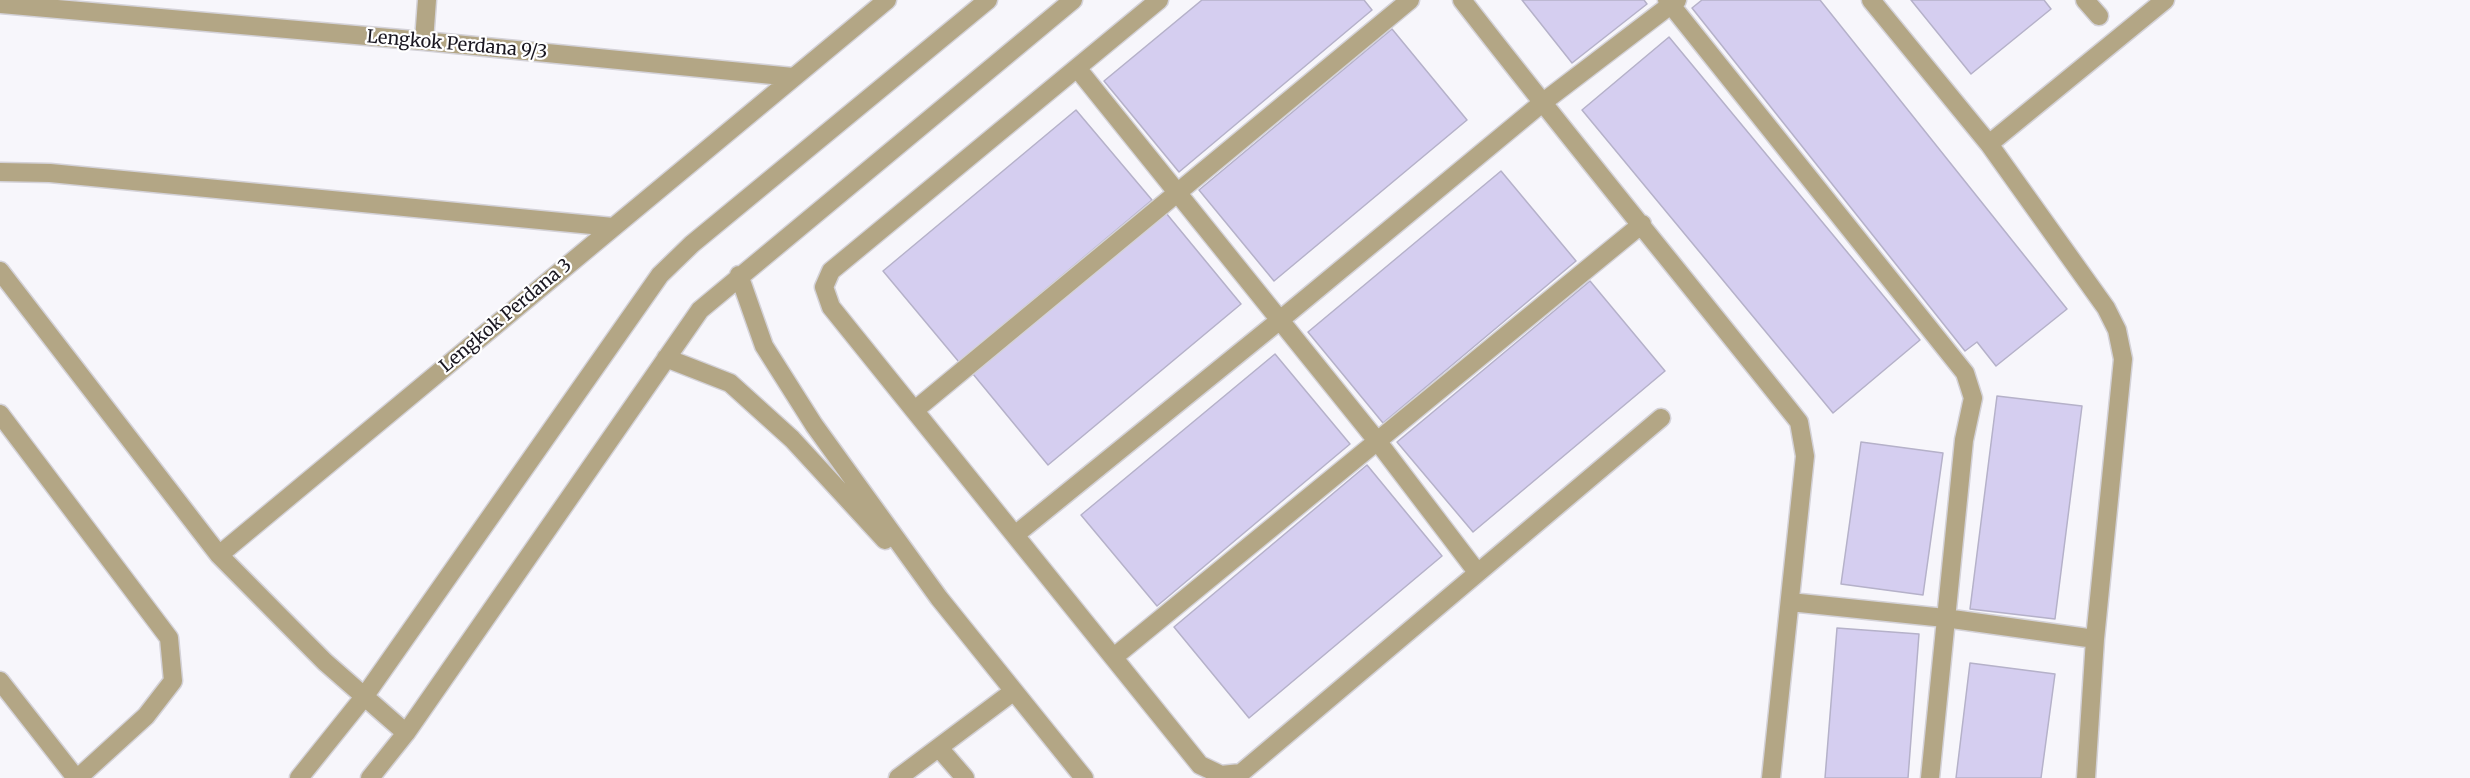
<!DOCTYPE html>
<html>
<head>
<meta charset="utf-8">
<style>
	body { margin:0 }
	canvas { display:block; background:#f7f6fb }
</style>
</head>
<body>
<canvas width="2470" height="778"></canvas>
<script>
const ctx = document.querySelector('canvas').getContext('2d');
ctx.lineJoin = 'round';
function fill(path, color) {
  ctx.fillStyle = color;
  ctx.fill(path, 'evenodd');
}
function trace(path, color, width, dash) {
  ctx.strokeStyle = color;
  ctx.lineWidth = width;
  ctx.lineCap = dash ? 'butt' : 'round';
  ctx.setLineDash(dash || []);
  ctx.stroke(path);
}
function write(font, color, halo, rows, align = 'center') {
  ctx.font = font + ' Merriweather,serif';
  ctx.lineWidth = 4.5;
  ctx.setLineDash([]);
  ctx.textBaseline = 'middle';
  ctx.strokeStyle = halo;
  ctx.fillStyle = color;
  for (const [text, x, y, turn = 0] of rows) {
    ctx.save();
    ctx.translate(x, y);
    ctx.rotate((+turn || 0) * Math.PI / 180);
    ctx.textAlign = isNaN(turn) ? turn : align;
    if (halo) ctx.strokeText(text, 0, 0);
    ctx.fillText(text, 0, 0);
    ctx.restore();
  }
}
const building = new Path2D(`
	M1202 0H1364L1372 10 1179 172 1104 81Z
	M1522 0H1644L1647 4 1572 63Z
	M1702 0H1820L2067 309 1996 366 1977 342 1965 351 1692 8Z
	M1911 0H2044L2051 9 1971 74Z
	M1392 29 1467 120 1274 281 1199 190Z
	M1669 37 1920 340 1833 413 1582 110Z
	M1076 110 1152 200 959 362 883 271Z
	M1501 171 1576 261 1383 423 1308 332Z
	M1166 213 1241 304 1048 465 973 374Z
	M1590 281 1665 371 1473 532 1397 442Z
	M1275 354 1350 444 1157 606 1081 515Z
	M1997 396 2082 406 2055 619 1970 609Z
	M1861 442 1943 453 1923 595 1841 584Z
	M1367 465 1442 556 1249 718 1174 627Z
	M1837 628 1919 634 1908 778H1825Z
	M1970 663 2055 674 2041 778H1956Z`);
fill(building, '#d5cef0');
trace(building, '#b5b1c9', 1.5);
const minor = new Path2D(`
	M1159 0 831 271 824 287 831 307 1200 765 1221 775 1241 773 1661 418
	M1462 0C1572 142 1687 281 1799 422L1805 456 1771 778
	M1667 0 1965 373 1973 398 1964 440 1930 778
	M1871 0 1989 144 2106 308 2117 330 2123 359 2095 639 2086 778
	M2085 0 2099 16
	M0 4 424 41 793 77
	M424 41 427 0
	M1077 68 1378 442 1477 572
	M1989 144 2165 0
	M0 172 50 173 613 227
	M0 271 219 555 325 662 406 733
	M739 275 764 346 814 425 939 598 1084 778
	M666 358 730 383 792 439 885 540
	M915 410 1410 0
	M0 414 169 638 173 681 146 716 78 778
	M1015 535 1280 320 1542 103 1677 0
	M219 555 887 0
	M1790 602 1945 618 2095 639
	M1114 657 1642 224
	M0 681 76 778
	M939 748 965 778
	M299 778 364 697 660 275 692 244 988 0
	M370 778 406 733 700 310 1073 0
	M898 778 1014 691`);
trace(minor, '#d4d2d8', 21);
trace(minor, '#b3a685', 18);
write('18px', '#1a1720', '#fff', [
	["Lengkok Perdana 9/3",457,45,5],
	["Lengkok Perdana 3",506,316,-40]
]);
</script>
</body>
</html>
